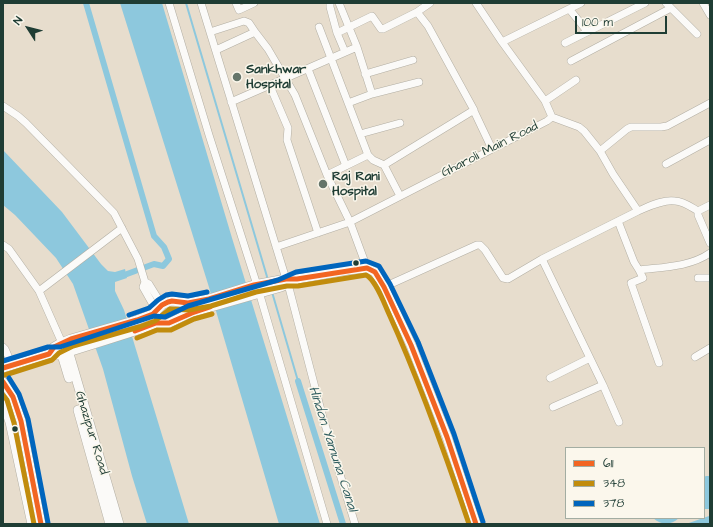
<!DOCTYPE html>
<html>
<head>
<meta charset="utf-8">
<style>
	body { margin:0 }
	#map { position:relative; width:713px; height:527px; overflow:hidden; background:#e7ddcd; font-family:"Architects Daughter",sans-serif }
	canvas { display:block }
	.frame { position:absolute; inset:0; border:4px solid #1f3d34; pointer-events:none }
	.legend { position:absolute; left:565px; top:447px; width:140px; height:72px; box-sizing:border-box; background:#fbf7ec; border:1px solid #a3ada2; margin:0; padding:5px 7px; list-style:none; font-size:12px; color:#1f3d34 }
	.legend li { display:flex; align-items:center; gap:8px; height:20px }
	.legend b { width:20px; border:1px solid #a3ada2 }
	.north { position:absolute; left:8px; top:8px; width:40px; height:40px; -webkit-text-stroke:3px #fbf7ec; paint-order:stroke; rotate:306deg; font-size:11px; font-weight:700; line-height:16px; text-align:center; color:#1f3d34 }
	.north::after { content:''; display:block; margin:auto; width:14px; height:18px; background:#1f3d34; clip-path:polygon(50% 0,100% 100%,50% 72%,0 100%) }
	.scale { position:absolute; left:575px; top:16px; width:92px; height:18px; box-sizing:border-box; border:2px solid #1f3d34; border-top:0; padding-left:5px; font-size:12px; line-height:14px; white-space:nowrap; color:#1f3d34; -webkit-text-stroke:3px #fbf7ec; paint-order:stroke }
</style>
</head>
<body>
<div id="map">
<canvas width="713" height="527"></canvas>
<div class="frame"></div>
<ul class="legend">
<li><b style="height:5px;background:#f26522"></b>611</li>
<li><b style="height:5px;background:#c18c0d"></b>348</li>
<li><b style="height:5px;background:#0065bd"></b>378</li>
</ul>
<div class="north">N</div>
<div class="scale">100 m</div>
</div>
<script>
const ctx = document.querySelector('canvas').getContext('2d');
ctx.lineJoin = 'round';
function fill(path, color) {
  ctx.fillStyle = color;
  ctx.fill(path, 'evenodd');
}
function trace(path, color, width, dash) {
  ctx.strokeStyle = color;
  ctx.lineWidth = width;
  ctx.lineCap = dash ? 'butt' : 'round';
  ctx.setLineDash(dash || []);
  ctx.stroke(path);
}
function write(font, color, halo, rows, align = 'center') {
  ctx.font = font + ' "Architects Daughter",sans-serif';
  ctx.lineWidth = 3;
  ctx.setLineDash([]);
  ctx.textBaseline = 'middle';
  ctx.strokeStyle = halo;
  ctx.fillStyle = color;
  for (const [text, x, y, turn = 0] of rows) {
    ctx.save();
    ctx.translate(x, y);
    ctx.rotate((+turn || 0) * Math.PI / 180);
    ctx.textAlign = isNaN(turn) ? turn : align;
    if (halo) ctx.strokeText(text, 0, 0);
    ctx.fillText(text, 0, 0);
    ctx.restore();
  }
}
fill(new Path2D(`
	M120 3H162L232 238 320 524H279L208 284Z
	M3 150 62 212 101 264 108 271 115 272 125 269 127 278 115 282V291L124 310 189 524H147L132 476 103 369 73 284 56 258 15 215 3 205Z
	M706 476H710V509H704V477Z
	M709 516 710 524H686Z
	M653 518H679C671 525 662 526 653 518Z`), '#8dc8dd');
trace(new Path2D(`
	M186 3 268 280
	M272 292 298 381`), '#8dc8dd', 2);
trace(new Path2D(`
	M86 3 154 236 164 247 169 259 163 266 154 264 127 274
	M298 381 343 524`), '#8dc8dd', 6);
const minor = new Path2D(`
	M169 3 209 135 257 285 327 524
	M201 3 286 279
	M236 3 239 10 254 3
	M330 3V7L337 33 345 52
	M339 3 357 47 372 94
	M666 3 697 34
	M703 3 710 15
	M570 10 587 31
	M319 27 368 155 373 160 384 165
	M210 32 244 21 249 23 255 32
	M337 33 372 16 381 29H383L417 12
	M502 42 581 3
	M565 43 645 3
	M216 50 255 32 268 49 295 95 327 175 350 222 276 247
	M571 61 671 8
	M308 69 346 166
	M365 74 413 60
	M270 86 288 128 287 140 318 233
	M545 101 576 80
	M231 102 357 47
	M348 103 372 94 419 82
	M3 106 18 116 26 123 114 213 138 259 145 282 149 284 162 305
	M474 111 492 149
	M552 117 579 127 584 131 600 151 613 174 638 211C648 207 663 199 675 201 683 201 691 207 698 211
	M360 134 400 123
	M600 151 627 129 631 127H661L667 126 710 103
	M666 164 710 140
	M327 175 368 155
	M400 196 384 165 474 110 428 26 417 12 430 3
	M710 205 698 211V215L710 243
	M618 221 634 262 639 270C663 267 690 267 710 253
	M3 245 9 249 39 291 62 343
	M542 259 603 385 619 422
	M367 268 350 222 547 121 552 117 545 101 502 42 476 3
	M639 270 643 278 631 283 659 363
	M698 278H710
	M145 282 143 287 156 310
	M288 284 323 418 355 524
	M384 287 477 245H480L485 250 503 278 508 279 542 259 638 211
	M39 291 122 228
	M3 347 5 349 12 365
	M695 357 710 348
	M550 378 590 358
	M553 407 603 385`);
const major = new Path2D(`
	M67 347 119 524
	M60 348 69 378
	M49 354 54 347 59 344 71 339 137 320 153 314 162 305 168 302 172 301 188 303 209 299 254 285 286 279H297L348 270 367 268 375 272 384 287 411 345 447 437 476 524
	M3 368 49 354 57 355 62 354 141 329 156 323 160 324H167L190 313 281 287 296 280
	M3 382 13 397 21 421 41 524
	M3 402 10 422 32 524
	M78 410 110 524`);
trace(minor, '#b2aea3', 8);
trace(major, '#b2aea3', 10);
trace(minor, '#fbfaf8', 7);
trace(major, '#fbfaf8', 9);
trace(new Path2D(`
	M135 331 156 323H169L192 313 210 307
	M3 368 49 354 54 347 71 339 137 320 153 314 162 305 168 302 172 301 188 303 209 299 254 285 286 279H297L367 268 375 272 384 287 411 345 447 437 476 524
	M3 382 13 397 21 421 41 524`), '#f26522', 5);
trace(new Path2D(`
	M137 338 157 330H171L194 319 212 314
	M5 375 52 360 59 353 73 346 139 327 155 321 170 309 189 310 211 306 256 292 287 286H298L366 275C376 280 384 303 389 314 420 382 445 453 469 524
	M3 395 7 400 14 423 34 524`), '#c18c0d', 5);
trace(new Path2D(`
	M129 315 149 308 158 300 166 295 172 294 188 296 207 292
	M3 361 48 347H60L154 316 165 317 188 306 278 280 296 272 366 261 379 266 390 284 418 342 454 434 483 522
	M9 378 19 394 28 419 48 523`), '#0065bd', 5);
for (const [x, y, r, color] of [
	[237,77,5,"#65756a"],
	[323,184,5,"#65756a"],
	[356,263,3.5,"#1f3d34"],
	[15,429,3.5,"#1f3d34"]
]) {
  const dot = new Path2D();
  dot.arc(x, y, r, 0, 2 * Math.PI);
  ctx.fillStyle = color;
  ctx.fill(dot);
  trace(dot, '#fbf7ec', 1.5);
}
write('bold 13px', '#1f3d34', '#fbf7ec', [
	["Sankhwar",246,70],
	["Hospital",246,85],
	["Raj Rani",332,177],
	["Hospital",332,192]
], 'left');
write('13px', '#1f3d34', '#fbf7ec', [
	["Gharoli Main Road",490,150,-27],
	["Ghazipur Road",91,433,73]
]);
write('italic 14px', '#315e60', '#fbf7ec', [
	["Hindon Yamuna Canal",332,449,72]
]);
</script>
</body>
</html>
